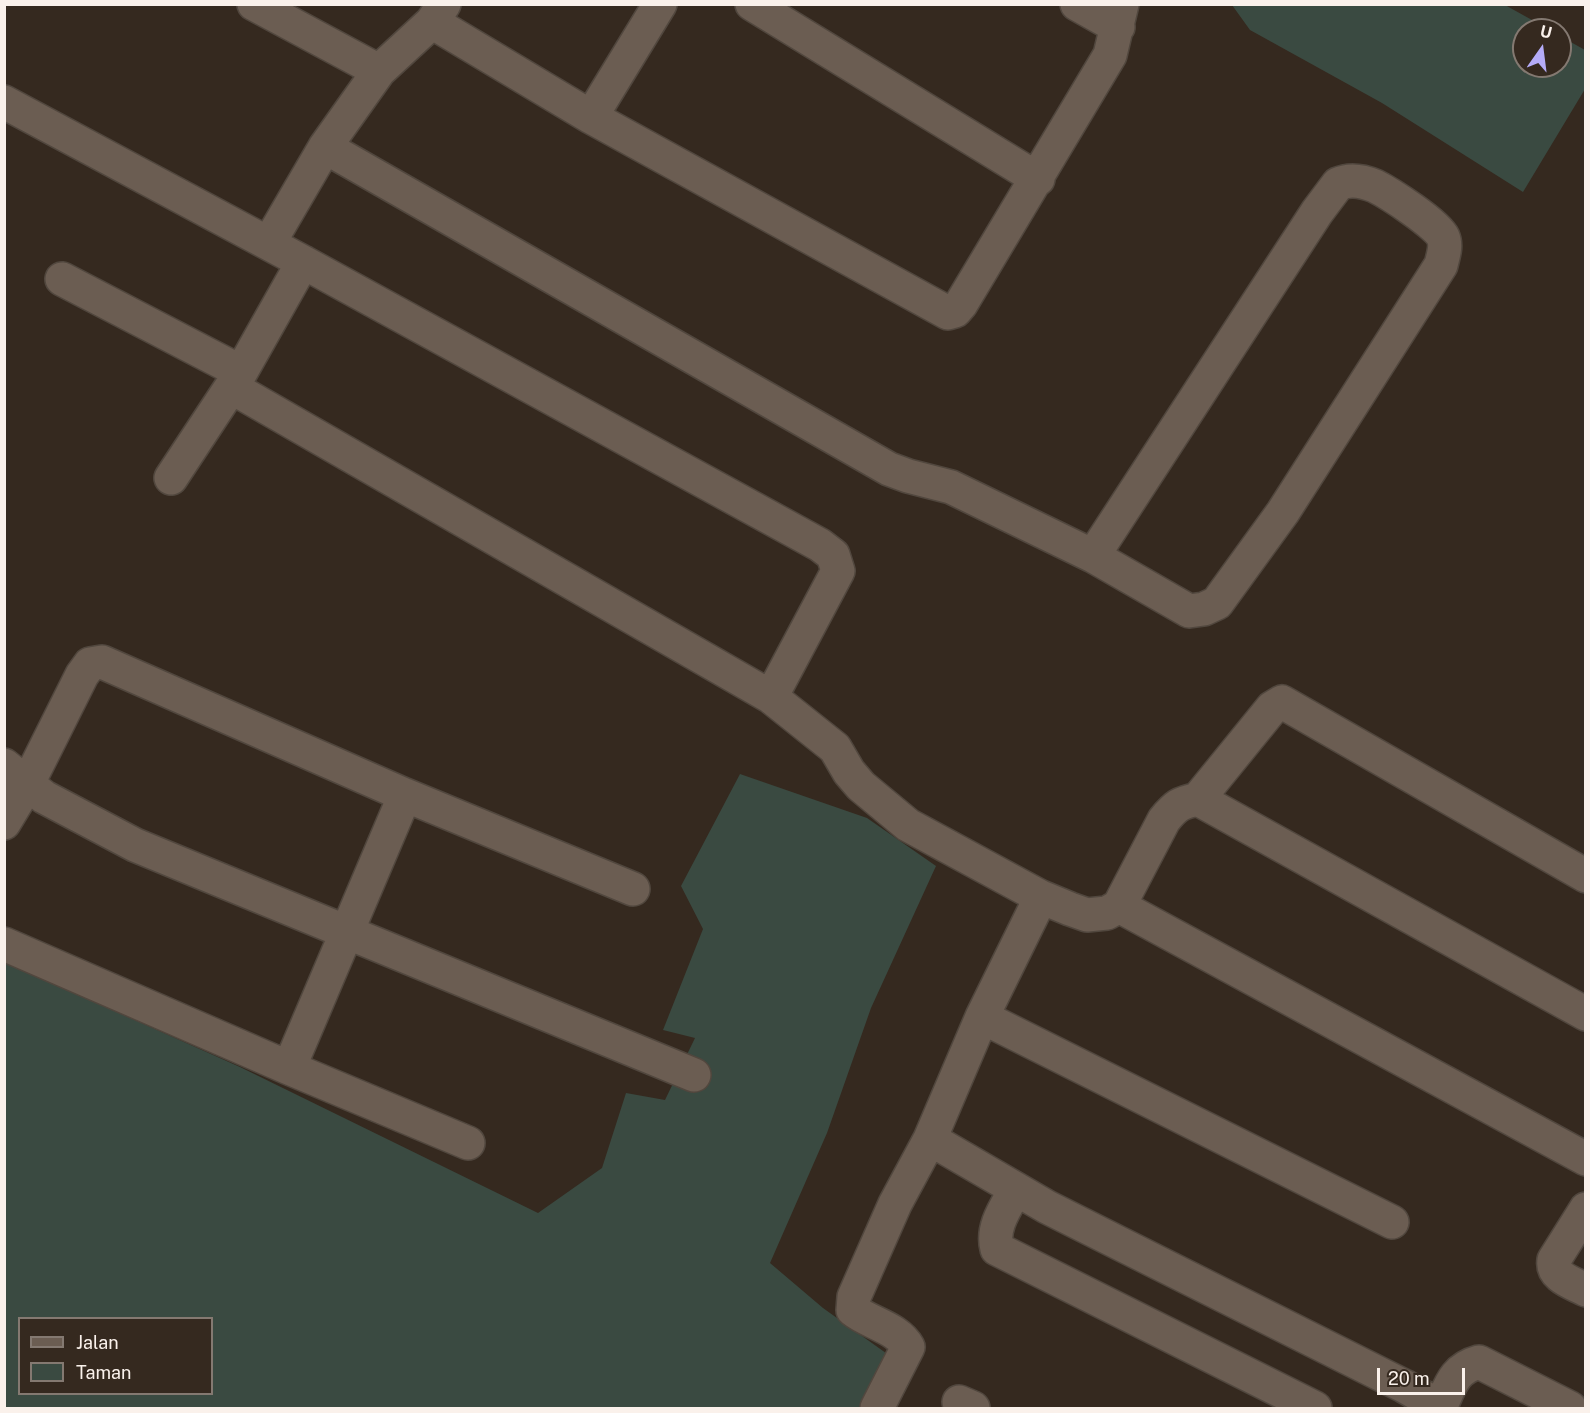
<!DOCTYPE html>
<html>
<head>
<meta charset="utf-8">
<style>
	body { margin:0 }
	#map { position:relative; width:1590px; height:1413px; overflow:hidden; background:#35291f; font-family:"Public Sans",sans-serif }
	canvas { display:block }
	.frame { position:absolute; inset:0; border:6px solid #faf1eb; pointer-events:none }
	.legend { position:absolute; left:18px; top:1317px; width:195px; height:78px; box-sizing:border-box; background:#35291f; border:2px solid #847971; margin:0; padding:8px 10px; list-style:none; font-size:18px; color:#faf1eb }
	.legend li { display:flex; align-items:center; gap:12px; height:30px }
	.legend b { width:30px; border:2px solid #847971 }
	.north { position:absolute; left:1512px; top:18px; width:60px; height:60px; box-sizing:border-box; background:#35291f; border:2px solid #847971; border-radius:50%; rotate:14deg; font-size:16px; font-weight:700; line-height:24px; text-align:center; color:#faf1eb }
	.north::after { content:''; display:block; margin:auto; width:21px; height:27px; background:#b5acf8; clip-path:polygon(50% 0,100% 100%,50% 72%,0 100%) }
	.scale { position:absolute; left:1377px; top:1368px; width:88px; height:27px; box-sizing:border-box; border:3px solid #faf1eb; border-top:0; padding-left:8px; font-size:18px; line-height:21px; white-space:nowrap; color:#faf1eb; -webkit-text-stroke:4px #35291f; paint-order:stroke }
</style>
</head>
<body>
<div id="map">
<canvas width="1590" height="1413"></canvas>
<div class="frame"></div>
<ul class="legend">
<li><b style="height:8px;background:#6b5d52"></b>Jalan</li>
<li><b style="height:16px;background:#3a4a41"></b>Taman</li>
</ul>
<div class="north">U</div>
<div class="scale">20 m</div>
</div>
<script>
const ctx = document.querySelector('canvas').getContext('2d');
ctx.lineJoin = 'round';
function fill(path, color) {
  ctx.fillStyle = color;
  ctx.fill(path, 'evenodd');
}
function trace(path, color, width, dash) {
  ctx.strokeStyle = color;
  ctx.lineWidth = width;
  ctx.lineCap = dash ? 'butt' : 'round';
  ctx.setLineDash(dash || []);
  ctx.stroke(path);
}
fill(new Path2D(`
	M1232 5H1505L1550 30H1524V66H1560V36L1585 50V89L1523 192 1382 103 1250 30Z
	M740 774 867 818 936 866 871 1008 827 1133 770 1263 823 1308 890 1356 864 1408H5V962L240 1067 538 1213 602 1168 626 1093 665 1100 695 1038 663 1030 703 929 681 886ZM20 1318H212V1394H20Z`), '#3a4a41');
const minor = new Path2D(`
	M254 4 379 71
	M752 4 1038 179
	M1077 4 1118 27
	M432 22 591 117 948 313 955 311 961 304 1110 55 1122 4
	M4 102 303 262 820 545 833 555 838 571 771 697
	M591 117 660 4
	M325 147 889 469 908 476 951 487 1093 556 1189 611 1204 609 1217 603 1283 512 1441 265C1443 256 1447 246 1443 237 1437 224 1389 193 1375 186 1363 181 1349 179 1338 184L1317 212 1093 556
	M269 243 325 147 379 71 432 22 444 4
	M62 279 241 372
	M231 387 771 697 835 748 849 772 861 786 908 825 1041 897 1070 909 1087 915 1107 913 1119 906 1164 820C1176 805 1180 803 1198 799L1272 708 1282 702 1586 876
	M171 478 241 372 303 262
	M4 765 44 797 135 845 694 1075
	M1198 799 1586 1014
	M4 823 27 785 82 675 90 664 102 662 405 795 633 889
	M1119 906 1586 1159
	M4 944 289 1068 468 1143
	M982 1017 1392 1222
	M289 1068 405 795
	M930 1139 1047 1207 1404 1386 1441 1407
	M1016 1189C1006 1207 991 1227 997 1249L1315 1408
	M1586 1209 1554 1260C1551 1277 1573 1283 1586 1290
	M959 1402 973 1408
	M877 1408 908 1347C898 1328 869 1323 853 1310L854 1297 895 1204 930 1139 982 1017 1041 897
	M1440 1408C1450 1387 1453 1369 1479 1362L1570 1408`);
trace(minor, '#51473e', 36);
trace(minor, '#6b5d52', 33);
</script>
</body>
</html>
